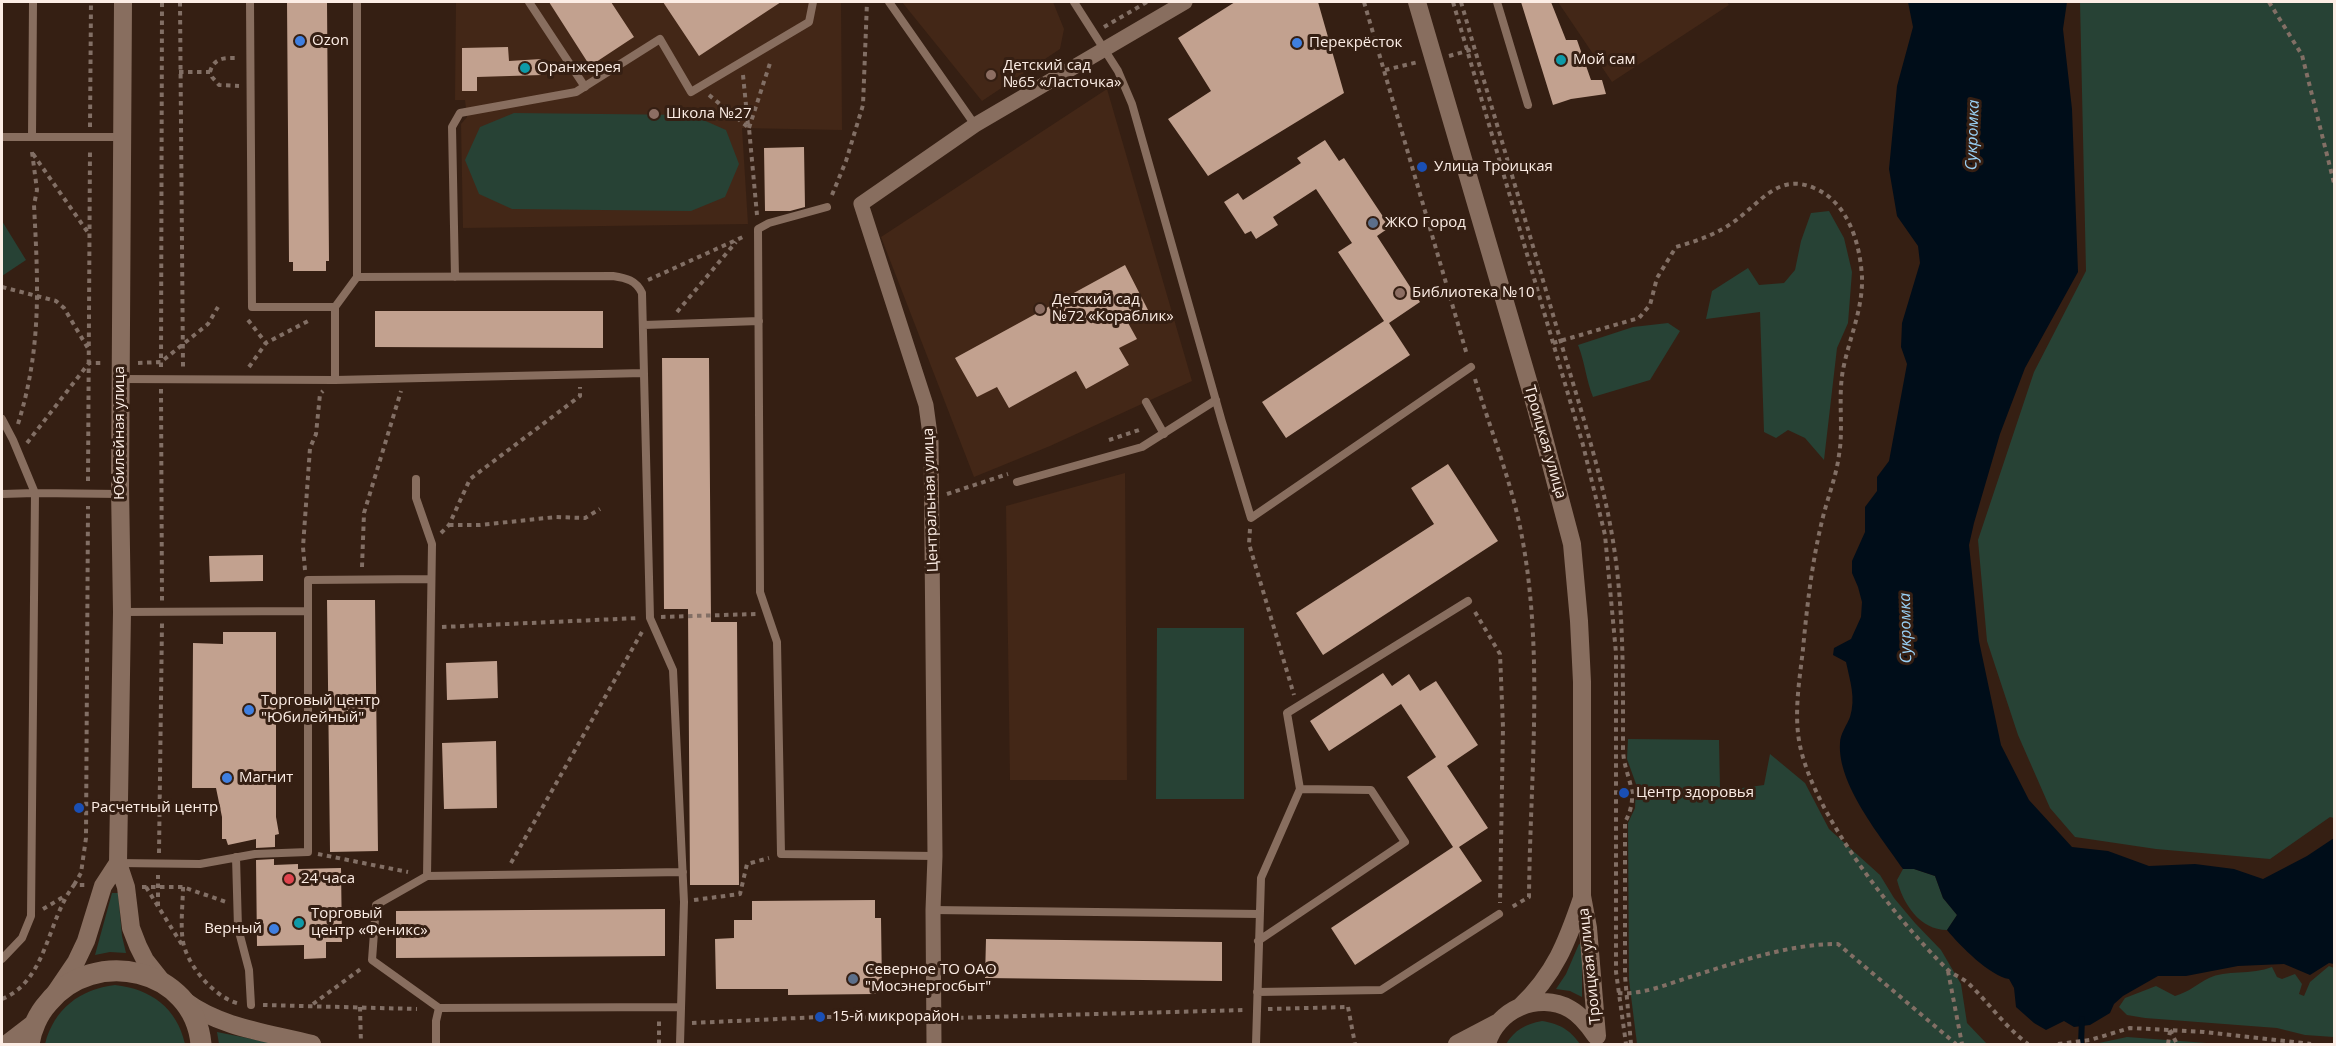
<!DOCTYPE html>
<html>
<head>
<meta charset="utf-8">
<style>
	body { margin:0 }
	#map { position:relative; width:2336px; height:1046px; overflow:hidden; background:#351f13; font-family:"Open Sans",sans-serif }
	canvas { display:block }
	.frame { position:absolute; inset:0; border:3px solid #fcede5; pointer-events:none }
</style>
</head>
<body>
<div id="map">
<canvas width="2336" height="1046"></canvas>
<div class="frame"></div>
</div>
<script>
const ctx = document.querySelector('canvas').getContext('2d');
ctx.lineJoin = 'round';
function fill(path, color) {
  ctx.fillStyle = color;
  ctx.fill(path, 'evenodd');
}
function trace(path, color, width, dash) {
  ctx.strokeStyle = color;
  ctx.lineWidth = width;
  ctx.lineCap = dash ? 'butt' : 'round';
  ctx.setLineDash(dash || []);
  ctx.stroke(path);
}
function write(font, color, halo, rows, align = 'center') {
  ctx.font = font + ' "Open Sans",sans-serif';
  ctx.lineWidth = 6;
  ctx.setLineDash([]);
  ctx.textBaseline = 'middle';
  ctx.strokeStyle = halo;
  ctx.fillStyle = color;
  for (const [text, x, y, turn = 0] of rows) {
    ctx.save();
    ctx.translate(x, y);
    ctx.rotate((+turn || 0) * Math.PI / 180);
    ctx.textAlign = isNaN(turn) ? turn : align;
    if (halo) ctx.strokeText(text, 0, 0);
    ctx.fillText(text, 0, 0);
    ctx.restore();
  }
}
fill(new Path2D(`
	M456 2H841L842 130 742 128 748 224 463 228 461 124 467 117 465 100H455Z
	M902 2H1053L1064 29 1060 49 982 101Z
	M1558 2H1727L1729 5 1612 82Z
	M1107 89 1192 381 1050 446 974 477 881 237Z
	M1125 473 1127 780H1010L1006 506Z`), '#432717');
fill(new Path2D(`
	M2080 2H2334V818L2330 817 2270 859 2156 849 2075 837 2050 808 2018 735 1987 641 1978 540 2034 372 2086 271Z
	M514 113 692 115 726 130 739 164 725 197 691 211 512 209 479 194 465 160 480 127Z
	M1829 211 1844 238 1852 272 1848 323 1837 348 1824 460 1805 438 1788 430 1776 438 1764 432 1760 312 1706 319 1712 291 1748 268 1759 285 1784 283 1795 270 1801 241 1811 213Z
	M2 221 26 260 2 276Z
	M1668 323 1680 331 1650 380 1593 397C1586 380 1585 362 1578 345L1633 327Z
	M1157 628H1244V799H1156Z
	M1628 739 1719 740 1720 791 1764 785 1770 754 1805 783 1829 829 1880 875 1894 898 1915 923 1941 950 1961 984 1967 1023 1987 1044H1637L1629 980 1628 823 1635 808 1636 784 1627 759Z
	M1903 869H1914L1935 876 1943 898 1957 915 1947 930C1920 930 1903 904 1897 880Z
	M112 893H118L122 936 126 953 110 952 95 955Z
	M1579 944 1582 945V997L1570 991 1556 989 1566 974Z
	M2329 966 2334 968V1037L2305 1035 2277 1028 2145 1018 2127 1015 2119 1007 2125 998 2156 986 2175 996C2189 992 2197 984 2209 978 2225 970 2252 975 2272 967L2277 977 2282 979 2295 974 2302 984 2299 994 2304 996 2310 982Z
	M115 985C151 989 177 1008 185 1044H45C54 1009 80 989 115 985Z
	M1542 1021C1560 1024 1569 1029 1580 1044H1506C1515 1030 1525 1024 1542 1021Z
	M217 1032 277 1044H219Z
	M2127 1037 2220 1044H2073L2099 1043Z`), '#274235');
fill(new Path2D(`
	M1908 2H2067L2063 29 2072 109 2078 272 2025 368 2000 434 1974 523 1969 545 1979 641 2001 745 2029 800 2072 847 2108 851 2149 866 2195 864 2234 869 2263 879 2307 856 2334 838V964L2329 963 2310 975 2284 964 2238 966 2186 976H2158L2123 996 2114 1004 2110 1013 2090 1025 2074 1027 2064 1021 2046 1030 2034 1023 2016 1007 2014 988 2009 979C1990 976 1960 946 1947 930L1957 915 1943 898 1935 876 1914 869H1903C1881 837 1837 784 1840 743 1840 734 1847 725 1850 717 1856 698 1850 681 1846 662L1833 655 1834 648 1851 639 1861 617 1862 602 1858 587 1852 573V561L1865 532V507L1877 491V477L1889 461 1907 364 1901 347 1902 323 1920 263 1918 246 1897 216 1889 169 1897 86 1913 27Z`), '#000d19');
trace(new Path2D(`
	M2081 1044 2082 1019`), '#000d19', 6);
fill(new Path2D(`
	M287 2H327L329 261H326V271H293V262H289Z
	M549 2H611L634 37 590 66Z
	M663 2H781L699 56Z
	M1235 2H1318L1344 93 1208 176 1168 119 1211 91 1178 38Z
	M1521 2H1551L1566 40H1577L1591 80H1602L1606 94 1571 99 1553 105Z
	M508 47 509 61 541 59 542 75 477 77V91H462V48Z
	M1325 140 1339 161 1344 158 1390 227 1377 236 1420 302 1389 323 1410 355 1286 438 1262 402 1384 321 1338 252 1352 243 1316 189 1273 217 1278 225 1256 239 1251 231 1245 234 1224 202 1238 193 1243 200 1301 163 1297 158Z
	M804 147 805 207 790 211H765L764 148Z
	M1125 265 1148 310 1127 321 1137 339 1119 348 1129 365 1086 389 1076 371 1009 408 997 387 977 397 955 358Z
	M375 311H603V348L375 347Z
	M662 358H709L711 622H737L739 885H690L688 609H664Z
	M1448 464 1498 541 1323 655 1296 613 1434 524 1411 488Z
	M263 555V581L210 582 209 556Z
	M327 600H375L378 851 330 852Z
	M223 632H276V817L279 834 275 835V847L256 848V839L228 845 226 839H222V817L216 788H192L193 643 223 644Z
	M497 661 498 698 447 700 446 663Z
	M1383 673 1392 686 1409 674 1420 691 1436 681 1478 745 1447 766 1488 828 1459 847 1482 881 1355 965 1331 928 1453 847 1407 777 1436 757 1401 704 1329 751 1310 721Z
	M496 741 497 808 444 809 442 743Z
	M274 859V865L298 864V869L341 868 342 942H326V958L304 959V945L257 946 256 860Z
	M875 900V918H881L882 987 875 994 788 995V989H716L715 939 734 938V920H752V901Z
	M665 909V956L396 958V911Z
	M986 939 1222 942V981L985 978Z`), '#c2a18f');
trace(new Path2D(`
	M180 2 183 367
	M1364 2 1467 355
	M1453 2 1583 445 1605 535 1616 653V972L1626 1044
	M1461 2C1494 116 1529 231 1562 346 1580 408 1601 471 1612 535 1624 605 1623 676 1623 748 1623 777 1642 791 1625 822V976L1631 1044
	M2269 2 2302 55 2334 183
	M1104 27 1147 2
	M1449 56 1474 49
	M1385 70 1418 62
	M179 72H210L212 77 219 85 239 86
	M210 72C214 57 225 58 238 58
	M743 75 748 125
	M709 95 749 128 757 215
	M90 127 91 2
	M749 128 771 60
	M33 154 89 234
	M832 195 846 161 863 105 867 2
	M648 280 745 236
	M2 287 56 301 64 308 89 350
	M677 312 736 242
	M248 320 266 343
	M1553 343 1639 318 1650 305 1657 278 1676 247C1696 241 1715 235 1732 223 1759 205 1777 172 1814 188 1848 202 1860 243 1862 277 1863 308 1850 337 1844 365 1837 395 1844 426 1839 455 1836 478 1827 499 1822 521 1812 562 1807 606 1803 649 1800 676 1795 705 1798 733 1805 805 1895 918 1946 968 1952 975 1962 977 1969 984 1989 1003 2005 1027 2028 1044
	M138 363 161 362 208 324 218 307
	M161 367 162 2
	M249 367 266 343 310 320
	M1475 379C1491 431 1512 483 1522 537 1544 655 1530 778 1529 897L1510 908
	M161 389 162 601
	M18 424C42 347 38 283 34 205L37 190 32 152
	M1109 440 1142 429
	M27 443 89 363H103
	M88 481 90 149
	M947 494 1008 474
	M449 525H480L556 517 585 518 600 509
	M1250 529 1249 544 1294 695
	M441 533 449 525 470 479 580 396V387
	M362 567 364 513 401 391
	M305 570 303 547 310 448 316 434 320 394 323 391
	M1475 612 1500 654 1503 727 1500 903
	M661 617 756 614
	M442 627 639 618
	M159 853 162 623
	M318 854 408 872
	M511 863 643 630
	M74 885 81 873 86 838 88 506
	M142 887H183L226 902
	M146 887 184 948
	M183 887C183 905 179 933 185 949 192 971 218 1000 241 1004
	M694 900 740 894 747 864 769 858
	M158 906V875
	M43 909 65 896
	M1948 971 1962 1044
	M1618 993C1642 995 1668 984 1690 977 1738 962 1788 944 1838 944L1956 1044
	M2 999C47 981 47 920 74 885H87
	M313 1004 362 968
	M263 1005 417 1009
	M360 1007 361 1044
	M1348 1007 1355 1044
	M1268 1009 1348 1007
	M950 1018 1246 1010
	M692 1023 820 1017 919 1018
	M2170 1030 2177 1044
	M659 1044V1018
	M2058 1044 2090 1040 2130 1028 2204 1032 2311 1044
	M2168 1044 2170 1031`), '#826f65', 4, [4.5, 4.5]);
trace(new Path2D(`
	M250 2 252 307H335
	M529 2 585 87
	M889 2 975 125
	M1074 2 1118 71 1132 104 1222 422 1251 518 1471 367
	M1497 2 1528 105
	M2 137H122
	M32 137 33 2
	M827 207 769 223 758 229 760 592 777 642 781 854 935 856
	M357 277 613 276C626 278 636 280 642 293L650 618 673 670 684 902 680 1044
	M455 277 452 127 460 113 576 92 660 39 691 92 809 22 813 2
	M644 325 759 321
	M122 379 335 380 644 373
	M335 380V307L357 277V2
	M1146 402 1164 434
	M2 419 13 440 35 493 120 494
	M416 479V498L432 544 427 876
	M1017 482 1142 447 1216 400
	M2 494 35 493 31 916 22 938 2 959
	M122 612 308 611
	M236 857 238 928 249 970 251 1005
	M118 863 200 864 255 854 308 852V580L430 579
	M933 910 1259 914
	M1258 941 1405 842 1371 790 1300 789
	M1257 992 1381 990 1499 914
	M439 1008 372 960 376 905 427 876 683 872
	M436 1044V1021L439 1008 681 1007
	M1256 1044 1261 878 1300 789 1287 713 1468 601`), '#886e5f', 8);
trace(new Path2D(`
	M934 1044 933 910 935 856 931 442 926 405 861 204 975 125 1185 2`), '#886e5f', 15);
trace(new Path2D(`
	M123 2 120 487 122 612 118 863 126 887 131 928 138 946 145 960 164 984
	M1417 2 1536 408 1572 544 1579 621 1582 682V896L1588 928 1597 1036
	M55 993 76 962 86 941 103 886 118 863
	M185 1001C221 1028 270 1033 312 1044
	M1520 1007C1555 974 1567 942 1582 898
	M1457 1044 1497 1023
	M1487 1044C1496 1010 1538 991 1570 1009 1581 1015 1589 1026 1596 1036`), '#886e5f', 18);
trace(new Path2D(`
	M9 1044 35 1024
	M29 1044C31 1030 38 1014 48 1003 94 946 194 968 201 1044`), '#886e5f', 21);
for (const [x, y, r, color] of [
	[300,41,6,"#3f7fe0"],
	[1297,43,6,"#3f7fe0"],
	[1561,60,6,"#0f9aa8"],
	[525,68,6,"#0f9aa8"],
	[991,75,6,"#8d6e63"],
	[654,114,6,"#8d6e63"],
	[1422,167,6,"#1a4fb4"],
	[1373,223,6,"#5c6f8a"],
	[1400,293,6,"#8d6e63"],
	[1040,309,6,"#8d6e63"],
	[249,710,6,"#3f7fe0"],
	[227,778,6,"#3f7fe0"],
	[1624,793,6,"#1a4fb4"],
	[79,808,6,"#1a4fb4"],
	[289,879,6,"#e0444e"],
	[299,923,6,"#0f9aa8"],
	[274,929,6,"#3f7fe0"],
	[853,979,6,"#5c6f8a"],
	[820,1017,6,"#1a4fb4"]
]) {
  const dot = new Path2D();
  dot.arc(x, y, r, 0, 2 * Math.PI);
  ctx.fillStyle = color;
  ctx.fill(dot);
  trace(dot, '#351f13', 2);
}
write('15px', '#fcede5', '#351f13', [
	["Ozon",312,41],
	["Перекрёсток",1309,43],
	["Мой сам",1573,60],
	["Детский сад",1003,66],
	["№65 «Ласточка»",1003,83],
	["Оранжерея",537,68],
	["Школа №27",666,114],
	["Улица Троицкая",1434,167],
	["ЖКО Город",1385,223],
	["Библиотека №10",1412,293],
	["Детский сад",1052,300],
	["№72 «Кораблик»",1052,317],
	["Торговый центр",261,701],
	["\"Юбилейный\"",261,718],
	["Магнит",239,778],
	["Центр здоровья",1636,793],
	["Расчетный центр",91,808],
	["24 часа",301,879],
	["Торговый",311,914],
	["центр «Феникс»",311,931],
	["Верный",262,929,"right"],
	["Северное ТО ОАО",865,970],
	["\"Мосэнергосбыт\"",865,987],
	["15-й микрорайон",832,1017]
], 'left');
write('15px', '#fcede5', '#351f13', [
	["Юбилейная улица",120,433,-90],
	["Троицкая улица",1545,442,74],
	["Центральная улица",931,500,-92],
	["Троицкая улица",1590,966,-96]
]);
write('italic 16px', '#9ad1f6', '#351f13', [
	["Сукромка",1973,135,-88],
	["Сукромка",1906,628,-91]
]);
</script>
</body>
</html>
